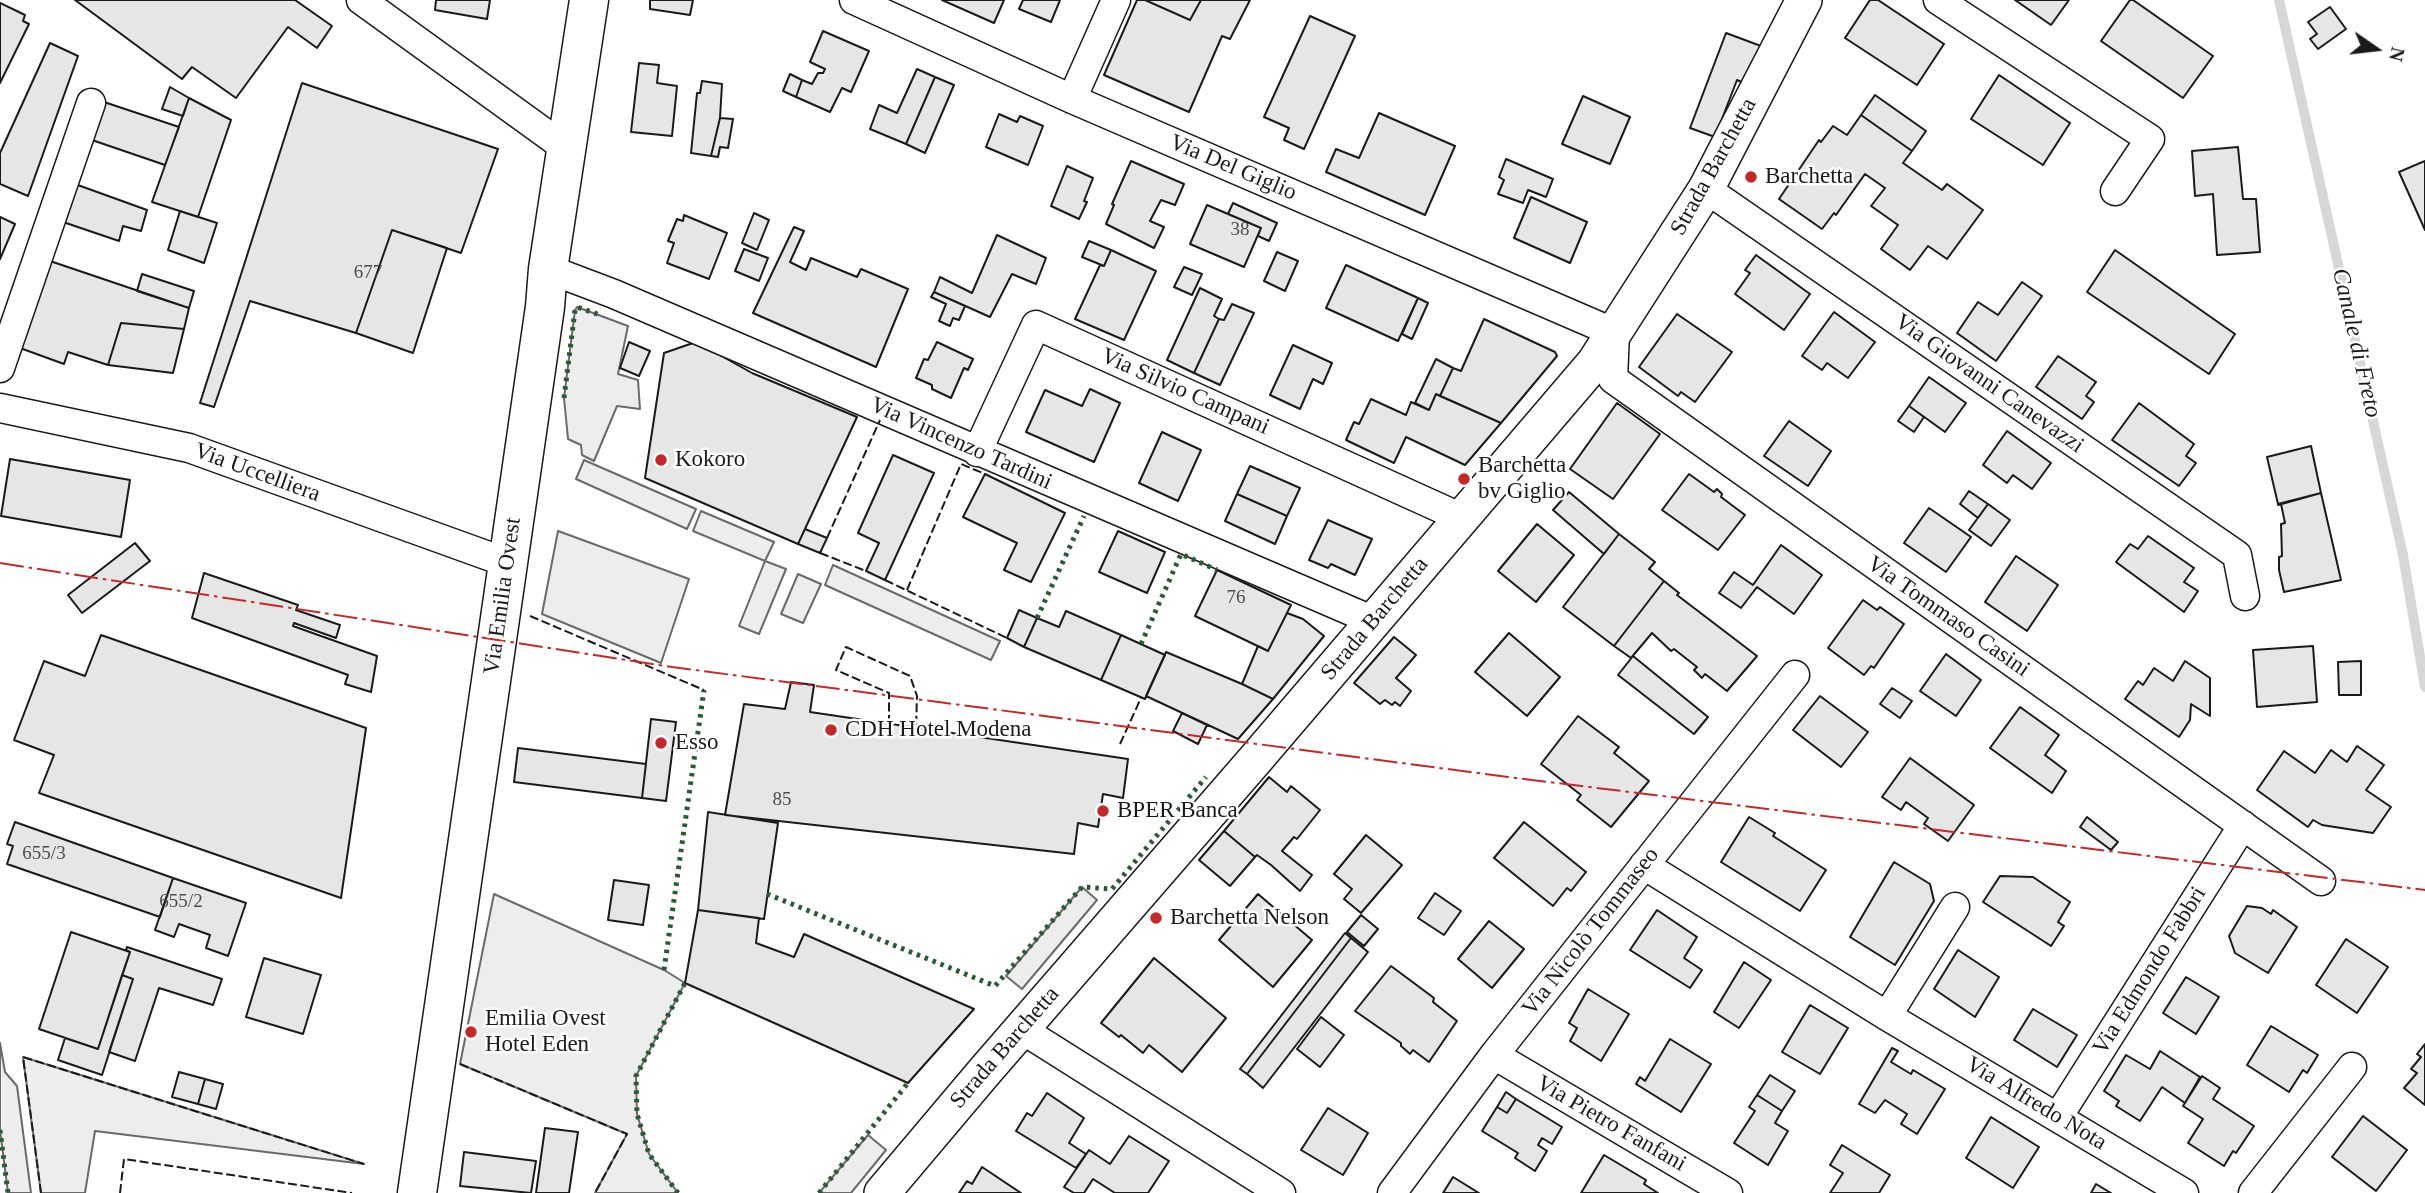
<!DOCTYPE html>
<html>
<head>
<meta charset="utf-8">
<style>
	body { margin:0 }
	#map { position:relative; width:2425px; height:1193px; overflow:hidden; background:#fff; font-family:Georgia,serif }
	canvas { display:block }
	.north { position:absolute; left:2341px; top:14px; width:70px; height:70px; -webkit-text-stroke:5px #fff; paint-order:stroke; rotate:104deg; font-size:19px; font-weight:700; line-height:28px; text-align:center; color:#1a1a1a }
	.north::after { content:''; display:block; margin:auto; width:24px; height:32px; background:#1a1a1a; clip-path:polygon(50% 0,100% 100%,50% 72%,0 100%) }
</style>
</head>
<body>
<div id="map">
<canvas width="2425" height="1193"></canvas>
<div class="north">N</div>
</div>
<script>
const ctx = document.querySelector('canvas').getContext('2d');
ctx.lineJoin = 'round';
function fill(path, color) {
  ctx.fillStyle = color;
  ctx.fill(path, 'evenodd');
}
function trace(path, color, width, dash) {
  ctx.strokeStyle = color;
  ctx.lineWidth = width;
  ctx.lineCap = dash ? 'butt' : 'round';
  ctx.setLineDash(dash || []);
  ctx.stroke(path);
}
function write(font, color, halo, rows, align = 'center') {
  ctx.font = font + ' Georgia,serif';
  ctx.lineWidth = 5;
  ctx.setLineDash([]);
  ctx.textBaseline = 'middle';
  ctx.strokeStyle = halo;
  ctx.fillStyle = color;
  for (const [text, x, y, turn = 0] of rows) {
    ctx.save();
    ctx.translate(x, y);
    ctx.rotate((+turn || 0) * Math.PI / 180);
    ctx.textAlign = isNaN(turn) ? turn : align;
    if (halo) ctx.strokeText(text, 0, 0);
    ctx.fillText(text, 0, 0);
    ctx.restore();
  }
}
const built = new Path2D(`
	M577 307 628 326 618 374 638 380 640 409 617 406 594 461 582 455 581 445 568 439 564 398 575 310Z
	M584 460 696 509 687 529 576 479Z
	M701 511 774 542 765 561 786 569 759 634 739 626 765 561 693 531Z
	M558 531 689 579 661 663 542 614Z
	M833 565 1000 641 991 660 825 585Z
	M798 574 821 584 803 623 781 614Z
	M1082 887 1097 900 1022 989 1006 976Z
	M494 894 664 970 685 983 636 1076 637 1114 649 1154 678 1193H595L627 1134 460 1064Z
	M0 1043 5 1072 17 1086 31 1193H8L0 1130Z
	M23 1057 364 1164 95 1131 85 1193H41Z
	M868 1135 886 1150 851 1193H819Z`);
fill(built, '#ededed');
trace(built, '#6a6a6a', 2);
trace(new Path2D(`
	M2279 0 2403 555 2425 687`), '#d7d7d7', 10);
const building = new Path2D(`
	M75 0H295L332 26 317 48 288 27 236 98 192 67 182 79Z
	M436 0H490L487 19 435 10Z
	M650 0H693L690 15 650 9Z
	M942 0H1004L994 23Z
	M1023 0H1060L1051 22 1019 9Z
	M1137 0H1145L1190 20 1201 0H1250L1230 39 1222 36 1189 112 1104 75Z
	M1145 0H1201L1190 20Z
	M1870 0H1878L1944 44 1917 85 1845 38Z
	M2015 0H2069L2051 25Z
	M2130 0H2133L2213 56 2183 98 2101 41Z
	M0 3 25 15 23 21 29 24 0 83Z
	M2330 7 2346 29 2318 49 2310 39 2317 34 2308 22Z
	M1310 16 1355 36 1304 149 1284 140 1289 128 1264 117Z
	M823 31 869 51 851 92 842 88 830 112 796 97 802 80 812 84 818 73H823L825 69 810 62Z
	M1726 33 1761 46 1746 84 1737 80 1715 137 1690 128Z
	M50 43 78 56 28 196 0 184V153Z
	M639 63 659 65 657 83 677 86 672 136 631 132Z
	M917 69 935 77 906 144 870 129 879 105 897 113Z
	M790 74 802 80 796 97 783 91Z
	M1999 75 2070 123 2043 165 1971 119Z
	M935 77 954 85 925 153 906 144Z
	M702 81 722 84 720 118 711 156 691 153 697 93H700Z
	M302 83 498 149 461 253 392 230 356 333 250 301 214 407 200 403Z
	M170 87 189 98 183 116 162 109Z
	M1875 95 1926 131 1912 151 1861 115Z
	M1583 96 1630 117 1610 164 1562 144Z
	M189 98 231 120 198 217 152 202Z
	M101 101 179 127 165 165 89 139Z
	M1379 113 1455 146 1425 215 1326 172 1336 149 1359 158Z
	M999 114 1017 122 1020 116 1043 126 1028 165 986 147Z
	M1861 115 1912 151 1903 163 1942 190 1947 184 1983 210 1947 259 1928 246 1910 270 1881 249 1898 225 1871 206 1885 188 1865 174 1836 215 1834 213 1822 229 1779 199 1819 140 1821 142 1833 126 1847 135Z
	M720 118 733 119 728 148 720 147 718 157 711 156Z
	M2238 147 2243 199H2256L2260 252 2217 255 2213 194 2195 196 2192 151Z
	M1506 159 1553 179 1546 197 1528 190 1523 203 1498 194 1504 180 1499 177Z
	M1131 161 1184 184 1175 205 1161 200 1150 221 1164 227 1154 248 1106 224 1114 205 1112 204Z
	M2425 161V230L2399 172Z
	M1067 166 1093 178 1084 201 1087 202 1079 219 1051 206Z
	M75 184 147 210 141 231 123 226 119 241 63 222Z
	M1531 197 1587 222 1570 263 1514 238Z
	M1233 203 1277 223 1269 241 1258 236 1261 228 1228 214Z
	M1207 205 1261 228 1244 267 1190 244Z
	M180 211 217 223 204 263 168 250Z
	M754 213 769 220 757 250 742 243Z
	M684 215 727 233 709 279 667 263 674 243 668 241 677 219 683 221Z
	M0 217 15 224 0 259Z
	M794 227 804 231 790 262 806 270 811 258 857 277 861 269 908 289 876 367 753 313Z
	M392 230 447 248 413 353 356 333Z
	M997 235 1046 258 1036 284 1012 274 990 317 934 292 940 277 972 293Z
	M1089 241 1111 250 1104 266 1082 257Z
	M744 249 768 258 759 281 735 271Z
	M1111 250 1156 271 1124 340 1075 319 1100 265 1104 266Z
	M2115 250 2235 334 2209 374 2087 292Z
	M1277 252 1298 261 1285 291 1264 281Z
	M1756 255 1810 294 1784 330 1735 294 1750 273 1745 270Z
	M50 261 189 308 184 329 121 323 108 365 68 352 64 364 20 348Z
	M1346 265 1418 298 1398 341 1326 308Z
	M1184 267 1202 274 1192 295 1174 287Z
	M142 274 194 291 189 308 137 291Z
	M2022 282 2042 296 1996 361 1957 333 1978 302 1998 315Z
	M1200 288 1222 299 1214 316 1219 319 1194 373 1167 360Z
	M934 292 965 306 959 320 953 318 950 326 939 321 946 304 931 297Z
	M1418 298 1428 303 1412 339 1402 334Z
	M1232 304 1254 313 1220 385 1194 373 1219 319 1224 320Z
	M1834 312 1875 342 1848 378 1827 363 1822 370 1802 356Z
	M1677 314 1732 352 1695 402 1681 392 1678 396 1639 367Z
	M1484 319 1555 352 1557 356 1501 423 1440 396 1453 368 1461 371Z
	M121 323 184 329 173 373 108 365Z
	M629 342 650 351 639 376 620 368Z
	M937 342 973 359 968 370 964 368 951 398 932 389V385L916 378 924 359 928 360Z
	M693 343 718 354 752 373 857 417 798 544 645 478 664 353Z
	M1293 345 1332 363 1323 384 1313 379 1300 409 1270 395Z
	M2058 356 2096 382 2086 396 2094 402 2082 419 2036 387Z
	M1436 359 1453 368 1440 396 1436 394 1429 410 1415 403Z
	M1929 377 1966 403 1945 432 1909 406Z
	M1090 389 1120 403 1094 462 1026 432 1045 390 1082 406Z
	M1436 394 1501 423 1465 465 1406 437 1394 463 1346 440 1354 422 1359 424 1371 399 1406 415 1411 402 1429 410Z
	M1617 403 1660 434 1613 499 1570 469Z
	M2139 403 2194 444 2186 456 2196 463 2179 486 2112 440Z
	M1909 406 1924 417 1914 432 1898 421Z
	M1789 421 1831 451 1808 486 1764 456Z
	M2007 431 2051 463 2032 489 2013 475 2007 483 1983 465Z
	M1162 432 1201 450 1178 501 1139 483Z
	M2311 446 2321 493 2278 504 2267 457Z
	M893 455 934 473 885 580 866 571 879 543 858 533Z
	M10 459 130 480 121 537 1 516Z
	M1250 466 1300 488 1287 516 1237 494Z
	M985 474 1065 513 1031 582 1004 570 1017 543 963 517Z
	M1689 474 1714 492 1717 489 1722 494 1721 497 1745 515 1718 550 1662 510Z
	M1969 491 1988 504 1978 518 1960 504Z
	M1569 492 1619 534 1604 554 1553 510Z
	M2321 493 2341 580 2284 592 2279 570V557L2282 556 2281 524 2285 523 2281 504 2278 505Z
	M1237 494 1287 516 1275 544 1225 521Z
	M1988 504 2010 520 1991 546 1969 530Z
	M1929 508 1971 537 1946 572 1904 543Z
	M1328 520 1372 539 1355 575 1331 564 1328 568 1309 560Z
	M1537 524 1574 555 1536 602 1498 571Z
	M805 529 827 538 820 553 798 544Z
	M1118 531 1165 552 1147 593 1099 572Z
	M1619 534 1655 562 1649 569 1664 581 1614 646 1563 607Z
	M2148 536 2194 568 2184 582 2198 591 2184 612 2116 562 2130 544 2138 549Z
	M135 543 150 561 82 613 68 595Z
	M1781 545 1822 575 1794 614 1757 587 1741 608 1719 593 1734 572 1753 585Z
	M2016 556 2058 585 2027 631 1985 602Z
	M1217 570 1291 605 1268 651 1195 616Z
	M204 573 298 605 296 610 340 625 336 638 294 623 293 626 377 656 371 692 345 684 348 675 192 618Z
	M1664 581 1679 593 1677 595 1757 656 1727 691 1705 674 1702 678 1694 670 1697 667 1674 649 1671 651 1652 633 1631 658 1614 646Z
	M1863 600 1877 610 1880 607 1904 624 1874 668 1871 666 1864 675 1828 648Z
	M1019 610 1037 618 1024 647 1007 638Z
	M1066 611 1121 635 1101 680 1024 647 1037 618 1059 627Z
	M1287 613 1303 619 1324 636 1273 699 1242 684 1258 646 1268 651Z
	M1509 633 1560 677 1527 716 1475 672Z
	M101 635 366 728 341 898 39 793 54 755 14 740 44 661 85 676Z
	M1121 635 1165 655 1145 699 1101 680Z
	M1394 637 1416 655 1396 678 1411 691 1400 706 1395 702 1392 705 1385 700 1380 704 1354 683Z
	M2313 646 2317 702 2257 707 2253 650Z
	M1166 652 1242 684 1273 699 1238 739 1146 696Z
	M1946 654 1981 680 1956 716 1920 691Z
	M1633 656 1708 717 1694 734 1618 675Z
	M2185 661 2210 678V716L2191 704 2190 720 2179 737 2125 699 2138 681 2143 685 2154 668 2173 681Z
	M2361 661V695H2339L2338 662Z
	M791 682 814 685 810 712 1128 759 1123 798 1103 794 1098 827 1078 823 1074 854 725 815 744 704 785 709Z
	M1892 688 1912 701 1900 718 1880 704Z
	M1820 696 1868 732 1841 767 1793 730Z
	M2020 707 2059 735 2045 755 2066 771 2052 793 1990 748Z
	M1182 713 1207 725 1198 744 1173 731Z
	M1578 716 1619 747 1614 753 1649 781 1611 827 1577 800 1581 795 1541 764Z
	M651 719 676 722 666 801 642 798Z
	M2357 746 2384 765 2366 790 2391 807 2373 833 2322 825 2313 820 2308 827 2257 790 2284 751 2315 773 2331 750 2347 762Z
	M518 748 646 764 642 798 514 782Z
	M1910 758 1974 805 1948 841 1924 824 1928 818 1906 802 1901 810 1882 797Z
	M1269 777 1287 792 1291 786 1320 810 1297 839 1294 837 1282 851 1312 875 1300 891 1271 865 1257 855 1255 857 1224 831Z
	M708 812 778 823 764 919 698 910Z
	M1749 817 1775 833 1773 836 1826 870 1800 911 1721 862Z
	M2087 817 2118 842 2111 850 2080 827Z
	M15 822 173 878 160 917 7 864 13 846 7 844Z
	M1524 822 1586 872 1571 891 1567 888 1553 906 1494 858Z
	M1224 831 1255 857 1230 886 1199 860Z
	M1366 835 1402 865 1361 913 1344 899 1352 889 1334 874Z
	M1894 862 1930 884 1934 901 1895 965 1850 937Z
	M2000 876 2033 877 2070 902 2058 922 2064 926 2051 946 1983 902Z
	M173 878 246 903 228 956 206 948 210 935 179 924 174 937 155 930Z
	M614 880 649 885 643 925 608 920Z
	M1435 893 1461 911 1444 935 1418 918Z
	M1258 894 1312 940 1273 987 1219 940Z
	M2247 906 2262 908 2271 914 2273 910 2297 927 2268 973 2235 953 2229 936Z
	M698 910 759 918 756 943 794 957 804 934 974 1009 908 1083 685 983Z
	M1657 910 1697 937 1684 958 1702 970 1690 988 1630 950Z
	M1361 915 1378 929 1364 946 1347 932Z
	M1489 921 1524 949 1492 988 1458 959Z
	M71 932 130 952 98 1049 39 1029Z
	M1345 933 1351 938 1247 1074 1240 1069Z
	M1351 938 1368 952 1263 1088 1247 1074Z
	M2346 939 2388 967 2357 1013 2316 985Z
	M127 947 222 979 213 1005 159 988 135 1061 109 1052 133 979 122 975 130 952 126 950Z
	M1958 950 1999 977 1975 1017 1934 989Z
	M264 958 321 975 303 1034 246 1017Z
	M1154 958 1226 1018 1182 1072 1149 1045 1143 1053 1121 1035 1119 1037 1101 1023Z
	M1744 962 1771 980 1739 1028 1714 1012Z
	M1391 966 1434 998 1433 1002 1457 1021 1429 1062 1413 1050 1410 1054 1401 1046V1043L1355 1011Z
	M122 975 133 979 102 1075 58 1060 65 1038 98 1049Z
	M2186 977 2219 997 2196 1034 2163 1013Z
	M1588 989 1629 1014 1601 1061 1570 1041 1577 1028 1569 1023Z
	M1810 1005 1848 1028 1820 1074 1782 1052Z
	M2033 1009 2077 1035 2057 1067 2014 1040Z
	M1321 1017 1344 1035 1320 1067 1297 1049Z
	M2271 1026 2318 1055 2307 1073 2303 1070 2289 1092 2247 1065Z
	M1670 1039 1711 1064 1681 1112 1636 1084 1640 1077 1645 1081Z
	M2425 1044V1105L2404 1088 2417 1073 2411 1069 2421 1057 2417 1054Z
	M1892 1048 1898 1051 1891 1062 1911 1074 1913 1070 1945 1089 1917 1134 1901 1124 1907 1114 1885 1100 1875 1113 1859 1104Z
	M2160 1051 2200 1077 2185 1103 2162 1087 2140 1121 2116 1106 2119 1101 2104 1091 2126 1055 2150 1069Z
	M179 1072 205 1079 198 1104 172 1097Z
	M1770 1075 1795 1091 1782 1111 1757 1095Z
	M2202 1076 2220 1088 2213 1099 2254 1126 2236 1153 2233 1151 2224 1166 2188 1143 2203 1119 2183 1106Z
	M205 1079 223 1084 216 1109 198 1104Z
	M1506 1092 1516 1099 1507 1113 1497 1107Z
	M1047 1093 1084 1118 1069 1143 1086 1154 1076 1168 1016 1131 1027 1113 1032 1116Z
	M1757 1095 1782 1111 1775 1123 1788 1131 1768 1165 1734 1143 1755 1111 1749 1107Z
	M1516 1099 1562 1127 1552 1144 1542 1138 1538 1145 1547 1151 1535 1171 1515 1158 1518 1153 1482 1131 1497 1107 1507 1113Z
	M1328 1108 1368 1133 1343 1175 1301 1150Z
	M2363 1116 2407 1150 2376 1191 2332 1157Z
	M1991 1117 2039 1147 2013 1188 1966 1158Z
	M545 1128 578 1132 569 1193H536Z
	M1129 1136 1169 1161 1148 1193H1115L1093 1179 1084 1193H1074L1064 1187 1089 1150 1110 1164Z
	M1842 1145 1890 1175 1879 1193H1830L1843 1173 1830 1165Z
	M464 1152 536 1161 531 1193 460 1186Z
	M1604 1155 1646 1180 1644 1184 1658 1193H1581Z
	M982 1167 1021 1193H959L967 1181 972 1184Z
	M1453 1177 1479 1193H1443Z
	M2096 1184 2111 1193H2091Z`);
fill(building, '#e6e6e6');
trace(building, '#1a1a1a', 2);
const minor = new Path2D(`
	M361 0 567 149
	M854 0 1072 99 1615 333 1613 379 2321 881
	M1938 0 2150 139 2115 191
	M1072 99 1116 0
	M1706 189 2237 555 2245 596
	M548 269 614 294 1374 621
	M0 368 91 103
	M0 408 189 448 508 563
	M977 452 1036 325 1462 518
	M1644 865 1887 1016 2184 1193
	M1887 1016 1955 907
	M1021 1029 1281 1193
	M1494 1055 1728 1193
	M2058 1117 2243 825
	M1392 1193 1494 1055 1795 675
	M2253 1193 2352 1067`);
const tertiary = new Path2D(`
	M882 1193 985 1071 1254 761 1595 362 1706 189 1804 0`);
const secondary = new Path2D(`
	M417 1193 545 307 548 269 589 0`);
trace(minor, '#1a1a1a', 31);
trace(tertiary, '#1a1a1a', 38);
trace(secondary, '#1a1a1a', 41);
trace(minor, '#fff', 28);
trace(tertiary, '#fff', 35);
trace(secondary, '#fff', 38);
trace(new Path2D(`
	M564 398 575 310 577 307 600 315
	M1037 618 1084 516
	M1141 644 1181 554 1217 570
	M767 894 995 986 1082 887 1112 889 1206 777
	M664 970 704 690
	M0 1130 8 1193
	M678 1193 649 1154 637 1114 636 1076 685 983
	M819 1193 908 1083`), '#2b5a34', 5, [3.5, 5]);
trace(new Path2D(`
	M827 538 880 420
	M820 553 866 571
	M885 580 1007 638
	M907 590 961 464 985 474
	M530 616 704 690
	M889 724V693L836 670 846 647 910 676 917 696 916 728
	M1120 744 1141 698
	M460 1064 627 1134 595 1193
	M41 1193 23 1057 364 1164
	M120 1193 124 1159 352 1193`), '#1a1a1a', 2, [9, 3.5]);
trace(new Path2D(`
	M0 563 672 667 1508 777 2425 890`), '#c62828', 2, [24, 5, 3.5, 5]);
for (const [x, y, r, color] of [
	[1751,177,7,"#c62828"],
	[661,460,7,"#c62828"],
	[1464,479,7,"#c62828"],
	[831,730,7,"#c62828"],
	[661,743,7,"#c62828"],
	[1103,811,7,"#c62828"],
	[1156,918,7,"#c62828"],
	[471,1032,7,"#c62828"]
]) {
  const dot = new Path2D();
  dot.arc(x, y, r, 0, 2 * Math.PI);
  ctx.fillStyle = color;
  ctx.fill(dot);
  trace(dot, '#fff', 2.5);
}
write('19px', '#4d4d4d', null, [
	["38",1240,230],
	["677",368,273],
	["76",1236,598],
	["85",782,800],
	["655/3",44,854],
	["655/2",181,902]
]);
write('23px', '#1a1a1a', '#fff', [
	["Strada Barchetta",1714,167,-61],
	["Via Del Giglio",1233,168,23],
	["Via Giovanni Canevazzi",1989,384,35],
	["Via Silvio Campani",1185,392,24],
	["Via Vincenzo Tardini",961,444,24],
	["Via Uccelliera",257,473,20],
	["Via Emilia Ovest",503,596,-82],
	["Via Tommaso Casini",1948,617,35],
	["Strada Barchetta",1375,619,-50],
	["Via Nicolò Tommaseo",1591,932,-52],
	["Via Edmondo Fabbri",2150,971,-58],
	["Strada Barchetta",1005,1048,-49],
	["Via Alfredo Nota",2036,1104,31],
	["Via Pietro Fanfani",1611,1124,30]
]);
write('23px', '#1a1a1a', '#fff', [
	["Barchetta",1765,177],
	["Kokoro",675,460],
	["Barchetta",1478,466],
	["bv Giglio",1478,492],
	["CDH Hotel Modena",845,730],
	["Esso",675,743],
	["BPER Banca",1117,811],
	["Barchetta Nelson",1170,918],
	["Emilia Ovest",485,1019],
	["Hotel Eden",485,1045]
], 'left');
write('italic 24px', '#1a1a1a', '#fff', [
	["Canale di Freto",2356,343,77]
]);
</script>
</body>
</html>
